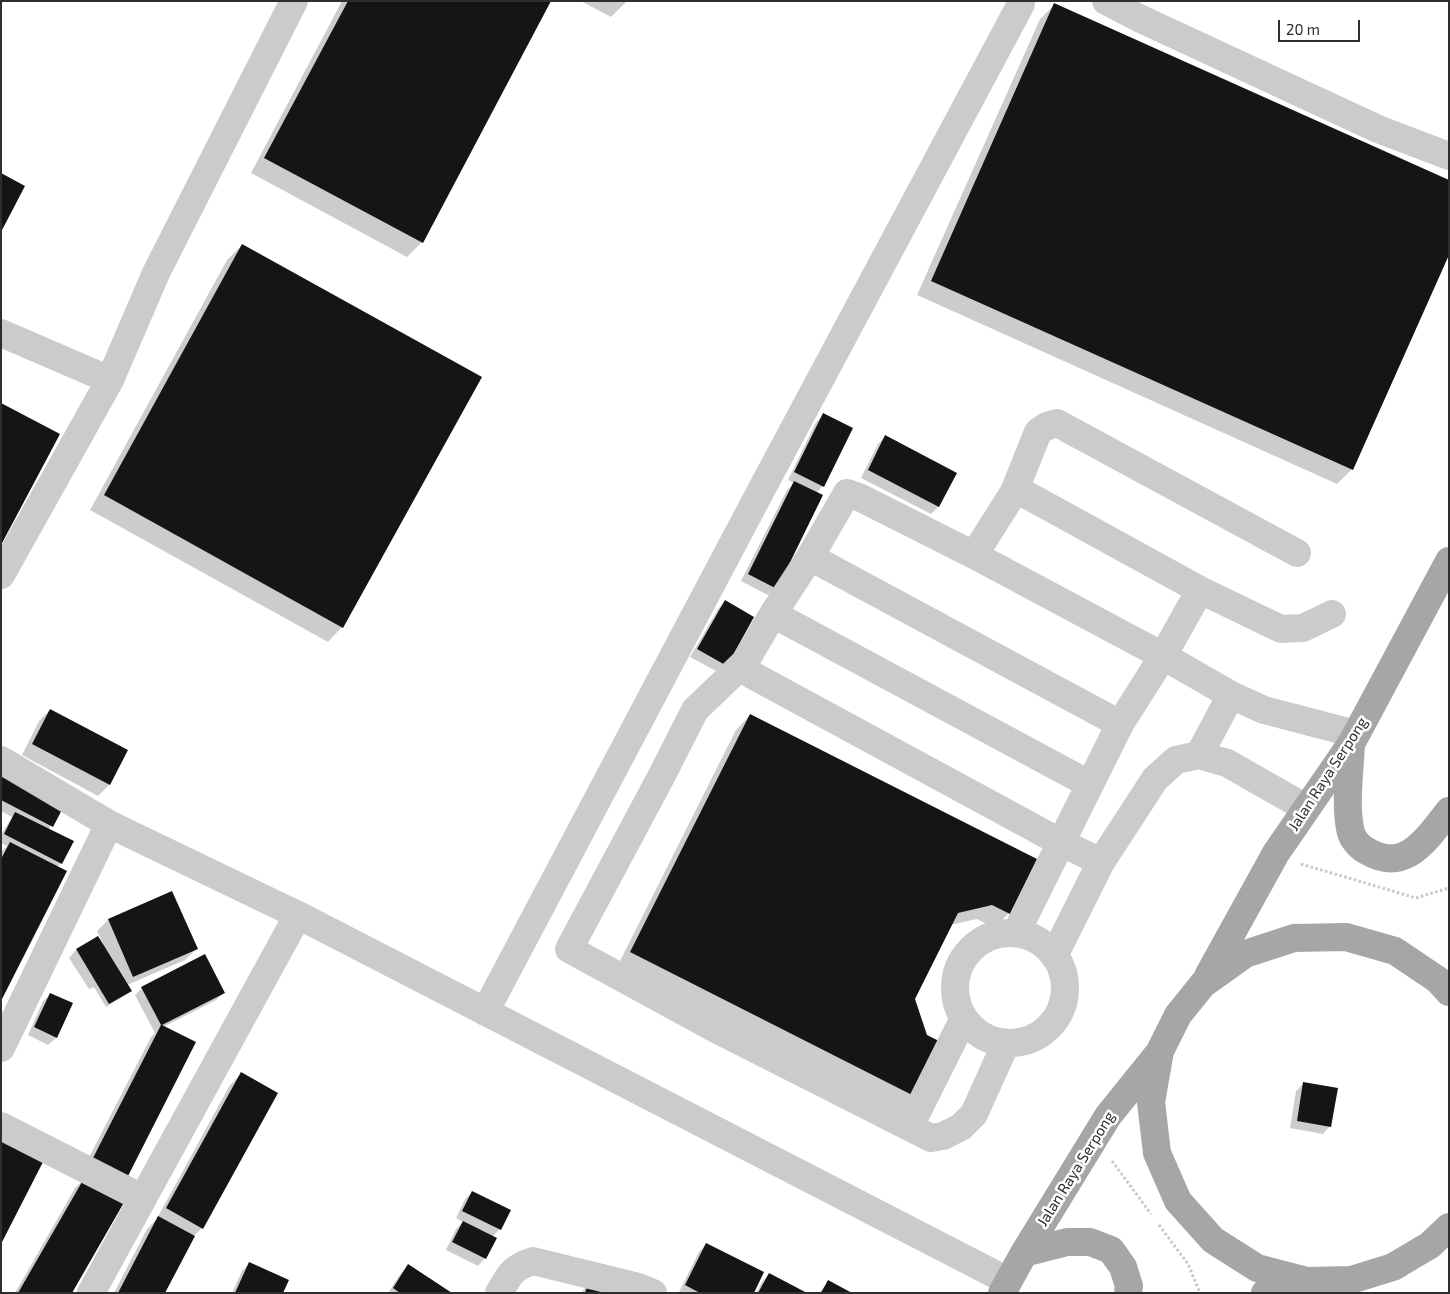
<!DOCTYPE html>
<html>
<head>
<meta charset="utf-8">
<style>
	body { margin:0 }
	#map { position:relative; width:1450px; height:1294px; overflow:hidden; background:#fff; font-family:"Exo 2",sans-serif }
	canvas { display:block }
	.frame { position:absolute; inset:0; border:2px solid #2e2e2e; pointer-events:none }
	.scale { position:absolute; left:1278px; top:20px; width:82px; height:22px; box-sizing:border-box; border:2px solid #2e2e2e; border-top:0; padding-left:6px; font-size:15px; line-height:18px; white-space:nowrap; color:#2e2e2e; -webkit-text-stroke:4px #fff; paint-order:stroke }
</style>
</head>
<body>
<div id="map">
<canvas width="1450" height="1294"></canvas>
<div class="frame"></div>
<div class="scale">20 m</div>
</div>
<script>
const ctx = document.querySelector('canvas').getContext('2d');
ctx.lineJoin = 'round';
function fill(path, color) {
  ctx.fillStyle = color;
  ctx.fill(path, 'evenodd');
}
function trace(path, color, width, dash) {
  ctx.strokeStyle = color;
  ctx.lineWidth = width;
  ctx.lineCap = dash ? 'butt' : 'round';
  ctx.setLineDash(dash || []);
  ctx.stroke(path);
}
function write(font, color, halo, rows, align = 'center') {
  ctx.font = font + ' "Exo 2",sans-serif';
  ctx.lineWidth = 5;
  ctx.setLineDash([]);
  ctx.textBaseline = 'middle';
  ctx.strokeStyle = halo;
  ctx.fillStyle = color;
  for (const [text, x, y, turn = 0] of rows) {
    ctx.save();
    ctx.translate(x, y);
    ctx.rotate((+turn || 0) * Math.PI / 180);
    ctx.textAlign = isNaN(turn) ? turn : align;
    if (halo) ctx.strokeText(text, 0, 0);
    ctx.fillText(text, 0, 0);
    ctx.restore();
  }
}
fill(new Path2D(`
	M342 1H550L422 242 407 257 251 173Z
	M581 1H627L611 17Z
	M1055 4 1352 469 1337 484 917 295 1040 19Z
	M242 245 342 627 328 642 90 510 227 260Z
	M824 415 823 486 816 493 776 588 768 595 741 581 787 490 794 483 788 480 816 422Z
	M885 437 955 473 938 507 931 514 861 478 878 444Z
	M725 601 752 617 718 672 690 657 718 609Z
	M50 710 127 751 109 785 98 796 22 755 39 721Z
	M750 715 1009 913 994 928 977 919 950 925 913 999 926 1035 943 1044 902 1112 617 967 736 730Z
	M1 769 65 803 48 830 61 863 57 867 1 998V852L7 846 1 843V835L12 817 1 811Z
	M171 892 196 949 185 960 127 985V994L106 1007 94 987 89 989 69 958 76 950 97 938 102 945 103 944 97 931 108 920Z
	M142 988 223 993 216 1000 163 1027 115 1186 83 1169 151 1037 155 1033 135 995Z
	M51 994 72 1004 56 1038 48 1045 28 1035 43 1001Z
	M241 1074 202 1228 194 1236 164 1293H114L147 1229 156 1220 230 1085Z
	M1303 1084 1330 1126 1323 1134 1290 1128 1296 1091Z
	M86 1177 71 1293H15L75 1188Z
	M473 1192 500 1229 492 1237 495 1238 485 1258 478 1266 446 1250 456 1229 463 1222 456 1218 465 1199Z
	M707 1244 752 1293 679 1292 699 1252Z
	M250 1263 281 1293H232L242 1271Z
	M408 1266 450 1293H388L401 1273Z
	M769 1274 804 1293H756L762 1282Z
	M828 1282 850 1293H819Z
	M589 1283 622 1293H581Z`), '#0003');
fill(new Path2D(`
	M348 1H551L423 243 264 158Z
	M1054 3 1449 180V255L1353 470 931 281Z
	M1 173 25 186 1 232Z
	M242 244 482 377 343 628 104 495Z
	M1 403 60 434 1 545Z
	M823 413 853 428 824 487 794 472Z
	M885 435 957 473 939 507 868 470Z
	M794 481 823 495 777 589 748 574Z
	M725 600 754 617 727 666 697 649Z
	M50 709 128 750 110 785 32 744Z
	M750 714 1037 859 1010 914 992 905 958 913 915 999 927 1035 945 1044 918 1098 630 952Z
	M1 768 66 802 53 827 1 800Z
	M15 812 74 841 62 864 4 834Z
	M10 842 67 871 1 1001V859Z
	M172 891 198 949 133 977 108 919Z
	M98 936 132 991 109 1004 76 949Z
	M205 954 225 993 162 1025 196 1042 128 1176 93 1158 161 1025 141 987Z
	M50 993 73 1003 57 1038 34 1027Z
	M241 1072 278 1093 203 1229 166 1208Z
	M1303 1082 1338 1088 1331 1127 1297 1121Z
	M1 1140 43 1162 1 1244Z
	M86 1175 126 1199 72 1293H18Z
	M472 1191 511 1210 501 1230 462 1211Z
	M158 1216 195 1236 165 1293H118Z
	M463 1221 497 1238 486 1259 452 1242Z
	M706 1243 764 1272 754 1293H700L685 1285Z
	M249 1262 289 1280 283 1293H235Z
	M408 1264 452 1293H400L393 1288Z
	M769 1273 807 1293H758Z
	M828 1280 852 1293H821Z
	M589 1281 624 1293H585Z`), '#151515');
trace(new Path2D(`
	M1301 864 1416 898 1449 888
	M1112 1161 1151 1214
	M1159 1225 1188 1264 1200 1293`), '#c8c8c8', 3, [2.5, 2.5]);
trace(new Path2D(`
	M1106 1 1141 19 1378 129 1449 156
	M1 333 110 380
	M1014 492 1038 432 1047 426 1057 423 1297 553
	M974 555 1163 656 1231 695 1264 710 1356 734
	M810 557 1120 724
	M1 575 110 380 156 273 294 1
	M1200 590 1281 629 1303 628 1332 614
	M773 614 1089 784
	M745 662 695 710 661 777 569 949 714 1028 931 1138 943 1136 961 1127 974 1114 1006 1043
	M1199 755 1231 695
	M1 760 109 824 298 915 1008 1281
	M1016 933 1120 724 1163 656 1200 590 1027 495 1014 492 974 555 861 498 847 493 810 557 773 614 745 662 747 671 754 676 1060 842 1101 862
	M955 988a55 55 0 1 1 110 0a55 55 0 1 1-110 0Z
	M1054 956 1101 862 1155 779 1176 760 1199 755 1227 763 1306 808
	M485 1012 766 481 1021 4
	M1 1048 109 824
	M1 1126 142 1198
	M910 1126 964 1018
	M91 1293 298 915
	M499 1293C510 1274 512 1268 533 1261L639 1287 653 1293`), '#cbcbcb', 28);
trace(new Path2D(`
	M1351 744C1350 770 1345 802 1350 828 1351 838 1359 847 1367 851 1406 874 1427 838 1449 811
	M1208 976 1276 853 1351 744 1449 561
	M1449 992 1438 980 1395 951 1346 937 1294 938 1245 954 1203 984 1178 1015 1160 1051 1151 1102 1157 1153 1178 1201 1213 1240 1257 1268 1307 1281 1351 1280 1393 1267 1430 1245 1449 1227
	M1024 1253 1067 1242H1090L1111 1250 1123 1267 1129 1286 1128 1293
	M1002 1293 1024 1253 1108 1116 1158 1054
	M1265 1293 1306 1281`), '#a6a6a6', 28);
write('15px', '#2e2e2e', '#fff', [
	["Jalan Raya Serpong",1328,774,-57],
	["Jalan Raya Serpong",1076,1169,-58]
]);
</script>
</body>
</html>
